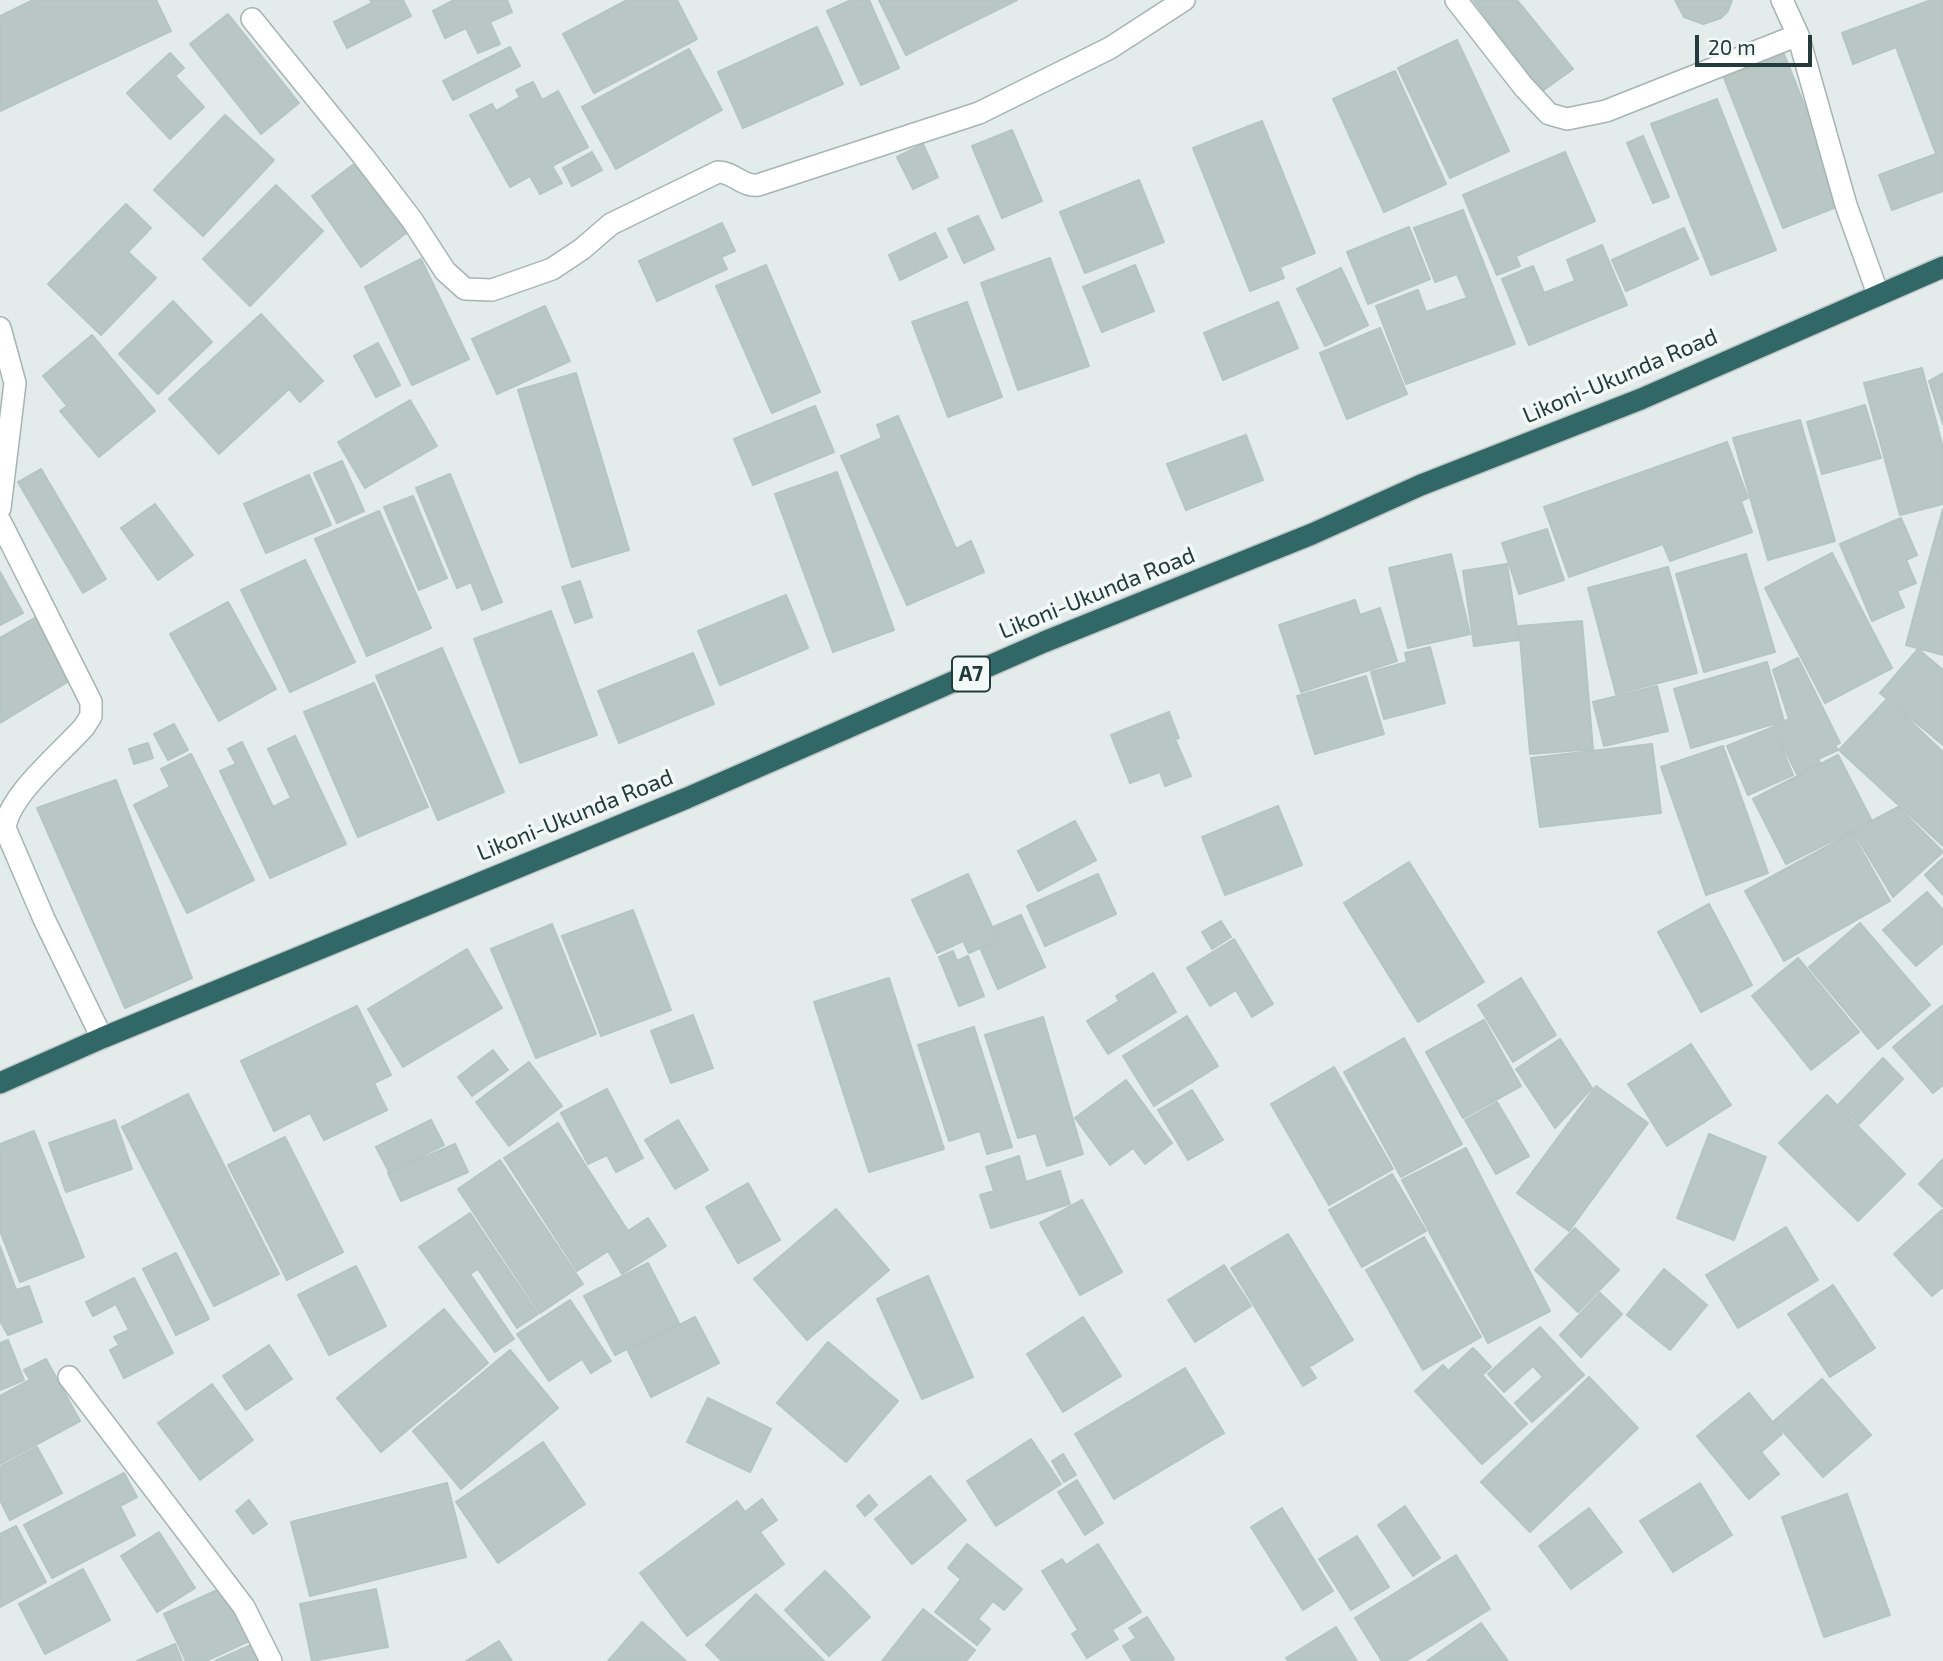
<!DOCTYPE html>
<html>
<head>
<meta charset="utf-8">
<style>
	body { margin:0 }
	#map { position:relative; width:1943px; height:1661px; overflow:hidden; background:#e3ecea; font-family:"Exo 2",sans-serif }
	canvas { display:block }
	.scale { position:absolute; left:1695px; top:35px; width:117px; height:32px; box-sizing:border-box; border:4px solid #233c3b; border-top:0; padding-left:9px; font-size:21px; line-height:24px; white-space:nowrap; color:#233c3b; -webkit-text-stroke:5px #f3f9f7; paint-order:stroke }
</style>
</head>
<body>
<div id="map">
<canvas width="1943" height="1661"></canvas>
<div class="scale">20 m</div>
</div>
<script>
const ctx = document.querySelector('canvas').getContext('2d');
ctx.lineJoin = 'round';
function fill(path, color) {
  ctx.fillStyle = color;
  ctx.fill(path, 'evenodd');
}
function trace(path, color, width, dash) {
  ctx.strokeStyle = color;
  ctx.lineWidth = width;
  ctx.lineCap = dash ? 'butt' : 'round';
  ctx.setLineDash(dash || []);
  ctx.stroke(path);
}
function write(font, color, halo, rows, align = 'center') {
  ctx.font = font + ' "Exo 2",sans-serif';
  ctx.lineWidth = 7;
  ctx.setLineDash([]);
  ctx.textBaseline = 'middle';
  ctx.strokeStyle = halo;
  ctx.fillStyle = color;
  for (const [text, x, y, turn = 0] of rows) {
    ctx.save();
    ctx.translate(x, y);
    ctx.rotate((+turn || 0) * Math.PI / 180);
    ctx.textAlign = isNaN(turn) ? turn : align;
    if (halo) ctx.strokeText(text, 0, 0);
    ctx.fillText(text, 0, 0);
    ctx.restore();
  }
}
const building = new Path2D(`
	M33 0H156L171 31 0 111V16Z
	M370 0H403L411 16 347 48 334 22 372 3Z
	M507 0 512 12 490 22 500 44 478 53 466 28 445 38 433 11 454 0Z
	M627 0H677L697 39 594 93 563 34Z
	M851 0H869L899 68 861 85 827 11Z
	M879 0H1017L906 55Z
	M1473 0H1517L1573 69 1541 92Z
	M1732 0 1728 11 1721 18 1703 24 1684 17 1675 0Z
	M1931 0H1943V191L1892 210 1879 175 1936 154 1896 47 1853 64 1842 33Z
	M228 14 299 103 261 134 190 44Z
	M817 27 843 84 743 128 718 72Z
	M1457 40 1509 151 1450 178 1398 68Z
	M510 47 520 66 453 100 443 81Z
	M689 49 722 110 616 169 582 107Z
	M170 53 184 68 175 76 204 107 170 139 127 93Z
	M1784 54 1844 204 1783 228 1724 78Z
	M1395 71 1446 184 1384 212 1333 99Z
	M533 82 542 100 558 91 588 147 552 166 562 183 540 194 530 176 510 187 470 115 492 104 496 111 520 97 516 90Z
	M1717 99 1776 250 1711 275 1651 124Z
	M225 115 274 160 203 236 154 190Z
	M1262 121 1315 253 1280 267 1284 278 1250 291 1193 148Z
	M1012 130 1042 201 1002 218 972 146Z
	M1643 136 1669 197 1653 203 1627 143Z
	M923 144 938 177 913 189 897 157Z
	M592 152 602 170 572 186 563 168Z
	M1565 152 1595 221 1516 256 1520 266 1497 275 1463 195Z
	M354 164 409 231 361 267 312 196Z
	M1139 180 1164 242 1085 273 1060 212Z
	M276 185 323 231 250 306 203 259Z
	M126 204 151 228 128 252 156 278 101 335 48 284Z
	M1463 210 1515 344 1406 384 1376 306 1418 290 1426 312 1467 298 1457 274 1435 282 1414 228Z
	M978 216 994 249 964 263 948 229Z
	M722 223 735 251 721 257 727 269 657 301 639 261Z
	M1409 227 1430 279 1368 304 1347 252Z
	M1684 228 1698 259 1626 291 1612 260Z
	M935 233 947 257 900 280 889 255Z
	M1602 245 1627 305 1529 345 1502 279 1533 266 1544 293 1575 281 1567 260Z
	M1050 258 1089 366 1018 390 981 283Z
	M421 259 469 359 412 385 365 287Z
	M766 265 820 392 772 413 716 286Z
	M1135 265 1154 311 1102 332 1083 287Z
	M1341 268 1368 325 1325 346 1297 289Z
	M173 301 212 342 158 394 119 354Z
	M967 302 1002 397 948 417 912 322Z
	M1278 302 1298 348 1223 380 1204 333Z
	M545 306 570 361 497 394 472 339Z
	M261 314 323 381 300 402 289 389 219 454 169 399Z
	M1380 328 1407 394 1347 419 1320 353Z
	M92 335 155 411 99 457 60 411 67 406 43 376Z
	M378 343 400 385 376 397 354 356Z
	M1922 368 1943 448V504L1900 515 1864 383Z
	M576 373 629 550 572 567 518 390Z
	M1943 373V424L1929 381Z
	M410 400 437 446 365 488 338 442Z
	M1865 405 1881 458 1822 474 1807 422Z
	M815 406 834 452 753 485 734 439Z
	M898 416 956 549 971 541 984 572 907 605 841 456 882 438 877 425Z
	M1800 420 1835 541 1768 560 1733 438Z
	M1246 435 1263 480 1186 510 1167 464Z
	M1727 442 1748 498 1741 501 1752 532 1670 561 1663 544 1569 577 1544 507Z
	M342 461 364 511 337 523 314 473Z
	M41 469 106 579 83 593 18 482Z
	M837 472 894 630 833 652 775 494Z
	M450 474 502 602 482 610 471 582 457 588 416 488Z
	M309 475 331 525 266 553 244 504Z
	M413 496 447 578 419 590 384 507Z
	M155 504 193 555 158 580 121 528Z
	M1943 509V574L1926 570Z
	M379 511 431 628 367 656 315 539Z
	M1901 518 1917 555 1906 560 1916 583 1897 591 1904 607 1872 621 1840 544Z
	M1547 529 1564 580 1519 594 1502 543Z
	M1832 553 1892 668 1825 703 1765 588Z
	M1451 554 1470 634 1408 648 1389 568Z
	M1746 554 1775 652 1704 672 1676 574Z
	M305 560 355 662 290 692 241 590Z
	M1507 564 1519 640 1474 646 1463 571Z
	M1668 567 1697 673 1616 694 1588 588Z
	M1926 570 1943 575V655L1906 645Z
	M0 572 23 613 0 625Z
	M580 581 592 617 575 623 562 587Z
	M786 595 808 648 720 685 698 631Z
	M1355 600 1360 615 1380 608 1397 661 1301 692 1279 625Z
	M228 602 276 689 219 721 170 634Z
	M551 611 597 735 520 763 474 639Z
	M36 617 74 678 0 723V638Z
	M1582 621 1593 749 1530 754 1519 626Z
	M1430 647 1445 703 1384 719 1371 672 1407 662 1405 653Z
	M442 648 504 792 438 820 376 676Z
	M1918 649 1943 670V745L1880 693Z
	M693 653 714 704 619 743 598 691Z
	M1798 658 1840 743 1835 745 1838 750 1818 759 1820 763 1797 774 1773 727 1789 719 1773 670Z
	M1767 662 1784 721 1691 748 1674 689Z
	M1366 676 1384 734 1315 754 1297 696Z
	M374 683 428 807 358 837 304 712Z
	M1657 686 1668 731 1604 746 1593 702Z
	M1887 699 1943 752V846L1839 750Z
	M1169 712 1179 738 1175 739 1191 776 1165 786 1160 772 1130 783 1111 735Z
	M174 724 188 750 168 760 154 734Z
	M1773 727 1793 775 1748 795 1727 746Z
	M295 736 346 844 270 878 220 771 236 764 228 749 242 742 273 807 291 798 268 749Z
	M148 743 153 758 134 764 129 749Z
	M1652 744 1661 813 1540 827 1531 758Z
	M1723 746 1768 873 1706 895 1661 767Z
	M191 754 254 880 187 913 134 805 170 787 161 769Z
	M1838 755 1872 821 1786 864 1753 799Z
	M116 780 192 978 125 1008 37 808Z
	M1278 806 1302 865 1225 895 1202 837Z
	M1898 807 1943 852 1893 897 1853 831Z
	M1075 821 1096 860 1038 891 1018 851Z
	M1852 833 1890 901 1784 961 1745 891Z
	M1943 858V895L1925 875Z
	M1409 862 1484 982 1418 1022 1344 903Z
	M968 874 998 940 969 953 963 941 937 953 912 900Z
	M1098 874 1116 914 1045 946 1027 906Z
	M1927 892 1943 910V943L1916 966 1883 930Z
	M1709 904 1752 985 1701 1012 1658 932Z
	M633 910 671 1010 601 1036 562 936Z
	M1021 915 1045 967 998 989 981 950 1000 941 993 927Z
	M1221 921 1231 937 1212 949 1202 932Z
	M1860 923 1930 1005 1878 1049 1809 967Z
	M552 924 596 1034 536 1058 491 949Z
	M1234 939 1273 1004 1252 1017 1236 990 1210 1006 1187 968Z
	M467 949 502 1008 403 1067 368 1009Z
	M953 951 957 961 968 956 984 996 959 1006 939 957Z
	M1798 958 1859 1032 1811 1070 1752 996Z
	M1153 973 1176 1012 1108 1054 1087 1021 1119 1001 1116 996Z
	M889 978 944 1149 869 1172 814 1002Z
	M1521 978 1556 1035 1513 1062 1478 1005Z
	M1943 1005V1085L1933 1093 1893 1047Z
	M357 1006 391 1075 374 1083 387 1110 324 1140 310 1113 274 1131 241 1061Z
	M693 1015 713 1068 671 1083 651 1031Z
	M1187 1016 1218 1066 1154 1106 1123 1056Z
	M1043 1017 1083 1154 1047 1166 1036 1133 1018 1138 985 1035Z
	M1484 1020 1521 1086 1463 1118 1426 1052Z
	M974 1027 1012 1147 987 1154 980 1131 949 1141 918 1045Z
	M1404 1038 1462 1144 1401 1177 1344 1072Z
	M1560 1039 1592 1088 1555 1128 1516 1069Z
	M1691 1044 1731 1105 1667 1146 1628 1084Z
	M493 1050 508 1070 472 1096 458 1077Z
	M1883 1058 1903 1079 1859 1124 1839 1104Z
	M529 1062 562 1106 509 1146 476 1102Z
	M1334 1067 1393 1169 1329 1205 1271 1104Z
	M1126 1080 1172 1143 1145 1164 1133 1148 1110 1165 1075 1118Z
	M1596 1086 1648 1123 1569 1231 1517 1193Z
	M607 1089 643 1158 616 1172 607 1155 588 1164 561 1113Z
	M1192 1090 1223 1140 1188 1160 1158 1110Z
	M188 1094 279 1274 214 1306 122 1127Z
	M1827 1095 1905 1174 1858 1221 1779 1143Z
	M1497 1102 1529 1156 1496 1174 1465 1120Z
	M115 1120 132 1169 66 1192 49 1143Z
	M431 1120 444 1145 389 1172 376 1147Z
	M678 1120 708 1170 675 1189 645 1140Z
	M558 1123 628 1231 648 1218 666 1246 622 1274 608 1251 577 1271 504 1158Z
	M34 1131 84 1257 20 1282 0 1231V1144Z
	M1709 1134 1766 1157 1734 1240 1677 1218Z
	M285 1137 343 1252 287 1280 228 1165Z
	M455 1144 468 1172 401 1201 388 1173Z
	M1466 1148 1550 1311 1488 1343 1402 1180Z
	M1019 1156 1026 1182 1060 1171 1070 1204 991 1228 980 1195 994 1191 986 1167Z
	M1943 1159V1207L1919 1184Z
	M500 1160 583 1284 540 1313 458 1189Z
	M1392 1174 1426 1231 1362 1267 1329 1210Z
	M748 1183 780 1240 738 1263 706 1207Z
	M1082 1200 1122 1272 1080 1295 1040 1223Z
	M836 1209 889 1270 807 1340 754 1279Z
	M1942 1210 1943 1287 1932 1296 1894 1254Z
	M470 1213 538 1314 517 1328 478 1269 470 1274 514 1339 495 1352 419 1247Z
	M1786 1227 1818 1280 1738 1328 1706 1275Z
	M1575 1228 1619 1270 1578 1312 1535 1270Z
	M1288 1234 1353 1340 1309 1367 1316 1378 1303 1386 1231 1268Z
	M1424 1237 1481 1337 1423 1370 1366 1270Z
	M0 1246 16 1290 29 1286 42 1322 8 1335 0 1321Z
	M176 1253 209 1319 176 1335 143 1269Z
	M648 1263 679 1323 615 1355 584 1296Z
	M1224 1265 1251 1306 1195 1342 1168 1300Z
	M356 1266 386 1326 329 1355 298 1295Z
	M1664 1269 1707 1305 1670 1350 1627 1315Z
	M928 1276 973 1377 922 1399 877 1299Z
	M134 1278 173 1353 124 1378 110 1350 119 1345 114 1337 129 1330 116 1304 93 1316 86 1302Z
	M1833 1285 1875 1348 1830 1377 1788 1314Z
	M1600 1293 1622 1314 1581 1357 1560 1335Z
	M570 1300 611 1361 591 1373 582 1359 549 1381 517 1334Z
	M444 1309 488 1363 381 1452 337 1398Z
	M695 1317 719 1363 651 1397 628 1351Z
	M1083 1317 1121 1376 1063 1412 1027 1354Z
	M1540 1327 1584 1375 1532 1422 1515 1403 1543 1377 1533 1366 1504 1392 1488 1374Z
	M8 1340 24 1380 0 1390V1343Z
	M828 1342 898 1401 846 1462 777 1403Z
	M269 1345 292 1379 246 1410 223 1376Z
	M1473 1348 1491 1367 1482 1375 1527 1424 1482 1464 1415 1391 1443 1365 1448 1371Z
	M510 1350 558 1408 461 1489 413 1431Z
	M46 1359 80 1421 0 1464V1396L30 1380 24 1370Z
	M1185 1368 1224 1433 1114 1499 1075 1434Z
	M1589 1377 1638 1428 1530 1532 1481 1482Z
	M1822 1379 1871 1435 1823 1477 1774 1421Z
	M212 1384 253 1440 200 1480 158 1423Z
	M1749 1393 1782 1434 1761 1452 1779 1474 1749 1499 1697 1436Z
	M708 1398 771 1429 750 1472 687 1442Z
	M1031 1439 1061 1484 996 1526 967 1481Z
	M543 1442 585 1504 498 1563 456 1502Z
	M37 1447 62 1493 10 1520 0 1500V1467Z
	M1063 1454 1076 1475 1064 1482 1052 1461Z
	M124 1473 137 1497 120 1506 135 1535 52 1578 24 1525Z
	M930 1476 966 1520 912 1564 875 1519Z
	M1077 1480 1103 1523 1085 1535 1058 1492Z
	M447 1483 466 1557 310 1596 291 1522Z
	M1700 1483 1732 1535 1673 1572 1640 1521Z
	M1847 1494 1890 1615 1824 1637 1782 1517Z
	M869 1495 877 1505 865 1516 857 1506Z
	M762 1499 777 1520 760 1532 784 1564 687 1636 640 1573 737 1501 745 1512Z
	M249 1500 267 1524 253 1534 236 1511Z
	M1405 1506 1440 1558 1413 1576 1378 1525Z
	M1282 1508 1333 1591 1303 1610 1251 1527Z
	M1589 1508 1622 1552 1571 1589 1539 1546Z
	M16 1526 46 1582 0 1607V1534Z
	M159 1532 195 1588 157 1612 121 1556Z
	M1357 1536 1389 1587 1351 1610 1319 1559Z
	M967 1544 1022 1589 1004 1610 993 1601 978 1619 990 1629 977 1645 935 1612 961 1579 948 1568Z
	M1098 1544 1141 1612 1112 1630 1118 1639 1087 1658 1072 1634 1078 1630 1042 1571 1062 1559 1066 1565Z
	M1456 1555 1490 1609 1406 1661H1382L1355 1618Z
	M83 1569 110 1620 45 1654 19 1604Z
	M825 1571 870 1617 829 1656 785 1610Z
	M224 1587 249 1641 206 1661H186L164 1614Z
	M376 1589 388 1647 312 1661 300 1604Z
	M756 1594 824 1661H722L706 1645Z
	M923 1609 975 1650 966 1661H882Z
	M1147 1617 1174 1659 1171 1661H1132L1123 1646 1136 1638 1129 1628Z
	M642 1622 686 1661H608Z
	M1481 1623 1508 1661H1427Z
	M1336 1627 1357 1661H1288L1286 1658Z
	M499 1641 512 1661H466Z
	M175 1644 182 1661H137Z
	M251 1645 259 1661H215Z`);
fill(building, '#b8c7c3');
trace(building, '#b5c5c2', 2);
const street = new Path2D(`
	M1456 0 1523 86 1549 114 1567 119 1606 111 1798 35
	M1782 0 1798 35 1846 205 1878 294
	M252 19 363 156 412 220 445 271 465 289 492 290 552 269 582 249 611 224 718 172C734 172 742 187 758 185L979 113 1110 48 1184 0
	M0 328 15 383 0 508
	M0 521 91 702V716L84 727C61 753 9 795 5 828L44 919 102 1038
	M69 1377 244 1607 271 1661`);
const highway = new Path2D(`
	M0 1083 102 1038 687 798 1044 642 1312 534 1421 485 1641 399 1943 267`);
trace(street, '#a6b4b2', 24);
trace(highway, '#c1c8c8', 24);
trace(street, '#fff', 21);
trace(highway, '#316767', 21);
for (const [x, y, w] of [
	[971,674,38]
]) {
  const box = new Path2D();
  box.roundRect(x - w / 2, y - 17.5, w, 35, 5);
  ctx.fillStyle = '#f3f9f7';
  ctx.fill(box);
  trace(box, '#233c3b', 2);
}
write('bold 21px', '#233c3b', null, [
	["A7",971,674]
]);
write('23px', '#233c3b', '#f3f9f7', [
	["Likoni-Ukunda Road",1620,376,-23],
	["Likoni-Ukunda Road",1097,593,-22],
	["Likoni-Ukunda Road",575,815,-22]
]);
</script>
</body>
</html>
